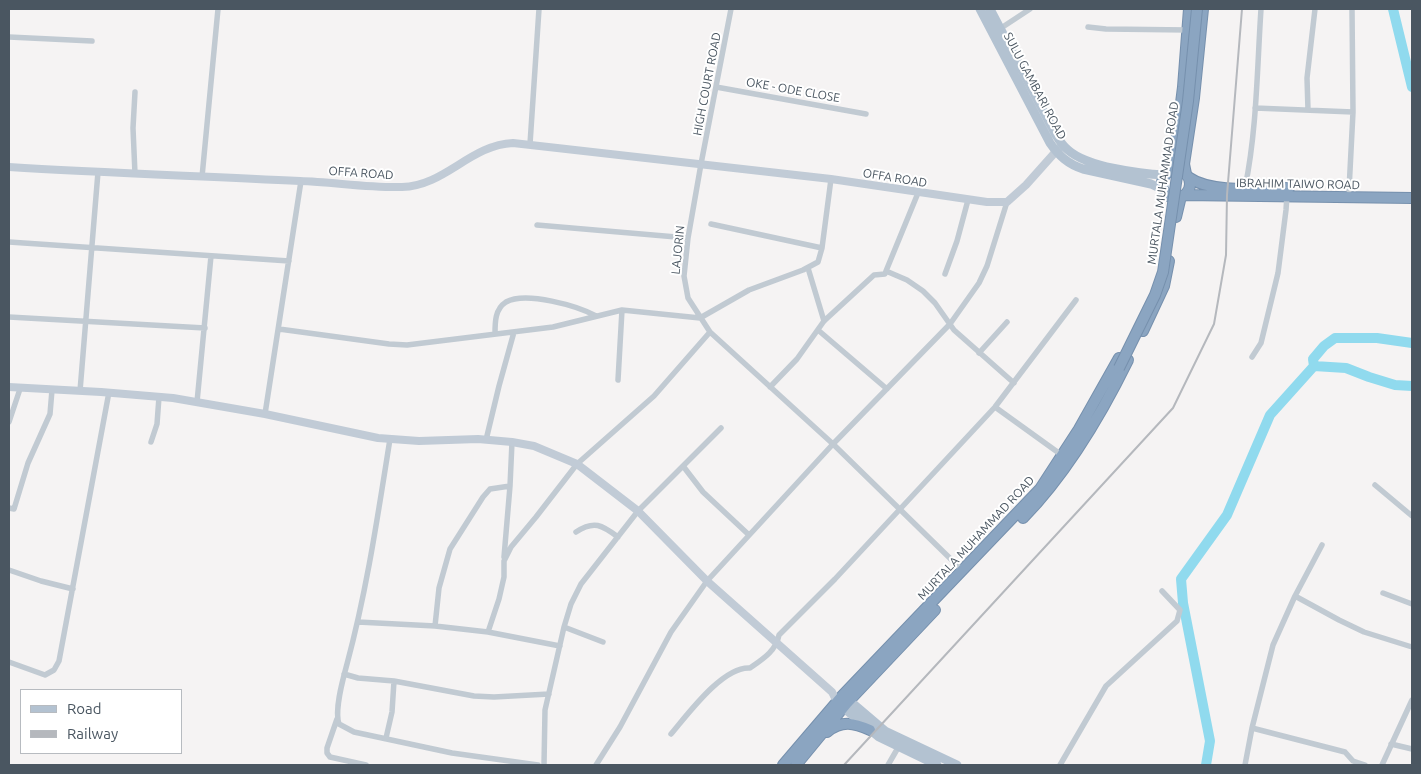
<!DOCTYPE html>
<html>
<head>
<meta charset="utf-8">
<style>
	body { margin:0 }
	#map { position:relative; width:1421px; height:774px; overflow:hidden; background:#f5f3f3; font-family:Ubuntu,sans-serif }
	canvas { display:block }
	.frame { position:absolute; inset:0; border:10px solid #4a5661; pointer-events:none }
	.legend { position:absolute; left:20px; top:689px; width:162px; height:65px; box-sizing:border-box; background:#fff; border:1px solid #b7bbc0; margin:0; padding:6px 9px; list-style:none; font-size:15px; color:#4a5661 }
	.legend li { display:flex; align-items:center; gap:10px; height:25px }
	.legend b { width:25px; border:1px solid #b7bbc0 }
</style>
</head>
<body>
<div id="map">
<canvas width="1421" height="774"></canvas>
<div class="frame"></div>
<ul class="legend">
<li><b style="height:6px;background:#b3c2d1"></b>Road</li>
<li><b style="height:6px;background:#b5b8bd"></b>Railway</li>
</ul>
</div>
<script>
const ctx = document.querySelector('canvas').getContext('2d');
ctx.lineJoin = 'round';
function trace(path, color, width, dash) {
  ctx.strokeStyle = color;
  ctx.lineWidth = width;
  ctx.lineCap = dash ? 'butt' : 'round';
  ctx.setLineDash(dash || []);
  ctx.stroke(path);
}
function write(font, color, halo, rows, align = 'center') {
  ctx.font = font + ' Ubuntu,sans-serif';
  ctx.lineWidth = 4;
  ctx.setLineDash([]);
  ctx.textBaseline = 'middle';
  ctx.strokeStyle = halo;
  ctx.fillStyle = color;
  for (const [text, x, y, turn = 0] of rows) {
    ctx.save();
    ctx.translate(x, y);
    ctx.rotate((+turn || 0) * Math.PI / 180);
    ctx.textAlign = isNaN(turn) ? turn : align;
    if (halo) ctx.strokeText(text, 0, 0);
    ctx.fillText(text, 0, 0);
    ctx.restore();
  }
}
trace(new Path2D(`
	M1393 9 1412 87
	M1314 366 1346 368 1369 377 1395 385 1412 386
	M1206 765 1210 741 1183 603 1181 579 1227 515 1270 415 1314 366 1313 359 1324 346 1335 338H1377L1412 343`), '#90daee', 10);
const highway = new Path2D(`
	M1162 184a14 14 0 1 1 28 0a14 14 0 1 1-28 0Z
	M1168 172 1173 165 1174 159 1183 87 1189 9
	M1186 174 1184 164 1194 98 1203 9
	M1188 177C1212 194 1260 188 1289 188
	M1184 195 1412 198
	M1176 217 1181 196
	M1143 331 1164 286 1169 261
	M1023 518C1066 474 1101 415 1128 360
	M827 732C842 720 854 723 870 730
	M783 765 842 696 1040 489 1079 429 1119 358
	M796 765 847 703 935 610`);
trace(highway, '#7690ad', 12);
trace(new Path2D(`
	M1088 27 1106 29 1188 30
	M992 34 1030 9
	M9 37 92 41
	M716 87 866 114
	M135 92 133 128 135 174
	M1255 108 1353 112
	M1308 110 1307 78 1315 9
	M530 144 539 9
	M202 177 218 9
	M1245 188C1257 129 1257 69 1261 9
	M1349 190 1353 112 1352 9
	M711 224 822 248
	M537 225 688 238
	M9 242 289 261
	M808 268 824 321
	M886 271 918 193
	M945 274 957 241 968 200
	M9 317 205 328
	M279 329 389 344 407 345 553 327 622 310 700 318 749 290 803 270 818 262 822 248 831 179
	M818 330 887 389
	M710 332 688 298 684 276 688 238 701 164 731 9
	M495 334C495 322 495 309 506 302 526 291 578 306 596 316
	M979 353 1007 322
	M1252 357 1261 343 1278 273 1286 210 1287 195
	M618 380 622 310
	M770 387 797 359 824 321 874 275 885 274 886 271 907 280 923 291 935 303 954 330 1014 383
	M80 391 98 172
	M197 402 211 256
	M995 407 1063 456
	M265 414 301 181
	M9 422 20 389
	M390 439C378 514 367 590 347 664 343 679 334 710 339 724L354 732 452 753 538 765
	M486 440 499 386 514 332
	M151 442 157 424 159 397
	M683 466 703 492 749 535
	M1375 485 1412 516
	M9 508 14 509 28 463 50 414 52 390
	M576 532C594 520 602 525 618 537
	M504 557 510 486 512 442
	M9 570 41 581 73 589
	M1383 593 1412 604
	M1295 596 1339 620 1364 632 1412 647
	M358 622 435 626 488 632 560 646
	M435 626 439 588 450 549 483 497 490 489 510 486
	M564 627 603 642
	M488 632 499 599 504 577V561L511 547 536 517 577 464 654 396 710 332 833 444 963 571
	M9 662 45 675 54 670 59 661 109 392
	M344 674 358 678 394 681 474 696 494 697 549 694
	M337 719 327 748V753L330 757 366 765
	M1252 728 1345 752 1353 761 1365 765
	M671 734C688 714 723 666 750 668 763 659 776 651 779 635L835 579 995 407 1076 300
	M386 738 392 712 394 681
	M1391 744 1412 749
	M544 765 545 710 564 627 571 604 581 584 638 511 721 428
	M596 765 620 727 671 632 707 581 833 444 950 324 979 283 987 266 1007 202
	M888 765 899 746
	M1060 765 1106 686 1177 621 1180 610 1162 591
	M1245 765 1252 728 1273 645 1295 596 1322 545
	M1382 765 1412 700`), '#c1cad2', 5.5);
trace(new Path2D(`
	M9 167C106 173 203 176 300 181 333 182 369 188 402 187 445 186 470 145 513 143L831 179 987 202H1007L1026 185 1059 148
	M9 387 101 392 173 398 265 414 378 438 419 441 478 439 512 442 534 446 577 464 638 511 707 581 832 692 837 702`), '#c1cbd6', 8);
trace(new Path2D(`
	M980 9 1050 143C1059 156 1068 164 1083 169L1151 184 1164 190
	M990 9 1056 135C1059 140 1063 146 1068 150 1087 167 1140 174 1165 175
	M845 697 885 731 957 765
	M839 704 879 737 937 765`), '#b3c2d1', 9);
trace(highway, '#8ba5c1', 10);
trace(new Path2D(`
	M844 765 1173 408 1214 324 1226 255 1227 195 1242 9`), '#b5b8bd', 2);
const highwayBridge = new Path2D(`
	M1119 368 1155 295 1163 272 1188 101 1197 9`);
trace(highwayBridge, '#7690ad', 12, []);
trace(highwayBridge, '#8ba5c1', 10);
write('12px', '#4a5661', '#fff', [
	["HIGH COURT ROAD",707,84,-79],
	["SULU GAMBARI ROAD",1035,86,62],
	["OKE - ODE CLOSE",793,90,10],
	["OFFA ROAD",361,173,4],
	["OFFA ROAD",895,178,9],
	["MURTALA MUHAMMAD ROAD",1163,183,-82],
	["IBRAHIM TAIWO ROAD",1298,184,1],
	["LAJORIN",678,250,-84],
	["MURTALA MUHAMMAD ROAD",976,538,-47]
]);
</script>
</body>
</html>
